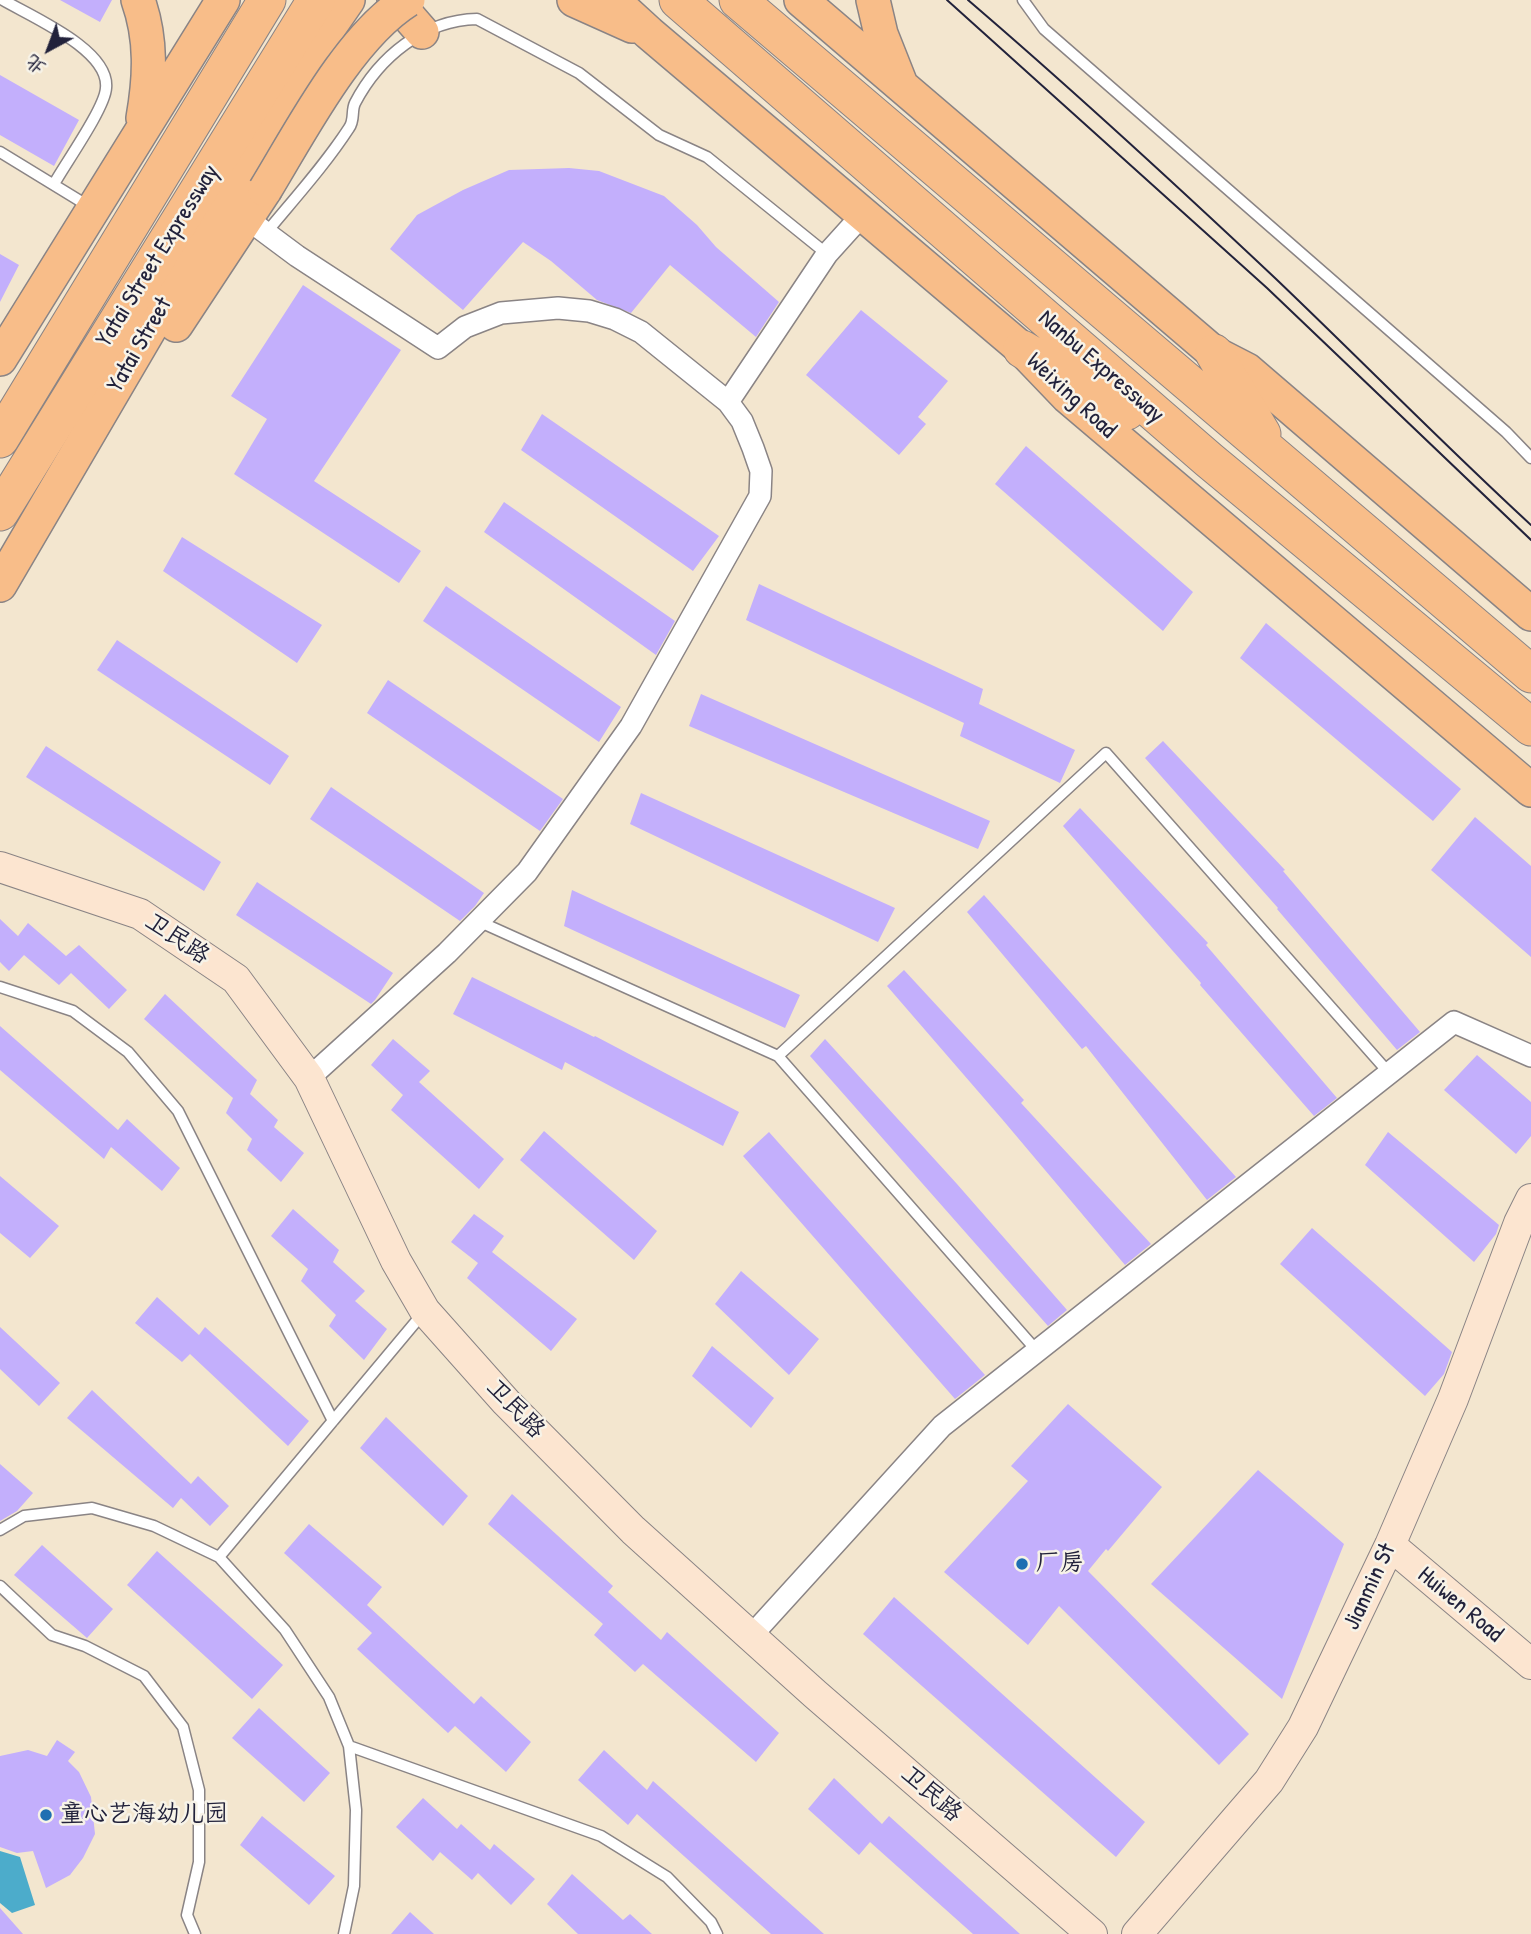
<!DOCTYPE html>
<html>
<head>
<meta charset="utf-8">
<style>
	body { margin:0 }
	#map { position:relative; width:1531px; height:1934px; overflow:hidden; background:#f3e6cf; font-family:"Patrick Hand","LXGW WenKai TC",sans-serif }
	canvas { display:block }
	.north { position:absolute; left:14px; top:14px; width:70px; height:70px; -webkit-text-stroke:5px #f7f3e8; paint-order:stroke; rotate:221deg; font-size:19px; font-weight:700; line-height:28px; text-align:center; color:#22223b }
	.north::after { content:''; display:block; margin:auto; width:24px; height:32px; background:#22223b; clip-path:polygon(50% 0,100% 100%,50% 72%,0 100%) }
</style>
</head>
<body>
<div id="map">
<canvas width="1531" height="1934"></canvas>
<div class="north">北</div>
</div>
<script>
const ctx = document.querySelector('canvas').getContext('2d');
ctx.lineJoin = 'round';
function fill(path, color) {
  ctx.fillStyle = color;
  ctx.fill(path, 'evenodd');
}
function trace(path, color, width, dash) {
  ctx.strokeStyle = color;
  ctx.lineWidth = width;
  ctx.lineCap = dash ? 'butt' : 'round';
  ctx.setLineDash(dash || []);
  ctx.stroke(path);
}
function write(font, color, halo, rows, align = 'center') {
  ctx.font = font + ' "Patrick Hand","LXGW WenKai TC",sans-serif';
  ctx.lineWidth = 5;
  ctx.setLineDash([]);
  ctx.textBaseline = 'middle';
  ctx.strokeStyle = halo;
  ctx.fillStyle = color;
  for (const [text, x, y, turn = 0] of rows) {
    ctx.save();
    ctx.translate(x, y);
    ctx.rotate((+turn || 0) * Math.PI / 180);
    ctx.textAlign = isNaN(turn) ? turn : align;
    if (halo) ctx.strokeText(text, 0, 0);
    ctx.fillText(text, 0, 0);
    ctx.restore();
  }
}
fill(new Path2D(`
	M0 1851 20 1857 35 1905 12 1913 0 1903Z`), '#4caccb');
fill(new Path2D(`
	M60 0H112L100 22Z
	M0 75 79 120 54 166 0 135Z
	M569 168 599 171 664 196 697 225 716 247 779 302 756 337 670 265 631 313 597 300 551 261 523 242 463 310 390 249 417 215 463 190 509 170Z
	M0 254 19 265 0 302Z
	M303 285 401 350 314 481 421 551 399 583 234 474 267 419 231 396Z
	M861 310 948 381 918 417 926 424 899 455 806 375Z
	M542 414 719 536 693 571 521 450Z
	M1026 446 1193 592 1163 631 995 484Z
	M504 502 675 621 656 655 484 532Z
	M182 537 322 625 297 663 163 571Z
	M759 584 983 689 979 704 1075 750 1060 783 960 736 964 723 746 620Z
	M446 586 621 707 599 742 423 621Z
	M1266 623 1461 789 1433 821 1240 658Z
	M117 640 289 756 270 785 97 670Z
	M388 680 563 799 540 831 367 713Z
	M701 694 990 821 978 849 689 726Z
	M1163 741 1285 870 1283 871 1420 1032 1397 1050 1277 909 1278 908 1145 758Z
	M46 746 221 862 204 891 26 777Z
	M331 787 484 893 475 906 460 921 310 819Z
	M641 793 895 908 878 942 630 824Z
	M1080 808 1208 943 1206 945 1337 1098 1314 1116 1200 985 1201 983 1063 826Z
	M1475 817 1531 866V957L1431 870Z
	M257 882 393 973 375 1000 371 1004 236 915Z
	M572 890 800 995 785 1028 564 926Z
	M984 895 1111 1038 1236 1177 1207 1200 1086 1046 1082 1049 967 912Z
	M0 919 18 936 28 923 66 956 79 945 127 990 109 1009 71 973 59 985 24 955 9 971 0 962Z
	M904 970 1024 1100 1021 1103 1151 1244 1125 1265 1002 1119 887 986Z
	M472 977 594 1037 595 1036 739 1112 723 1146 565 1062 562 1070 453 1014Z
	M165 994 257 1080 250 1094 278 1120 274 1127 304 1153 281 1182 247 1150 252 1139 226 1113 233 1098 144 1019Z
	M0 1026 118 1130 127 1119 180 1168 162 1191 111 1147 104 1159 0 1070Z
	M393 1039 430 1071 419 1082 504 1159 479 1189 391 1110 403 1095 371 1065Z
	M825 1039 957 1184 1067 1310 1048 1326 810 1056Z
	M1477 1055 1531 1102V1136L1516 1154 1444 1090Z
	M544 1131 657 1231 634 1260 520 1160Z
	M769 1132 985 1375 955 1399 743 1156Z
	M1388 1132 1499 1225 1496 1234 1474 1262 1365 1165Z
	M0 1176 59 1226 30 1258 0 1233Z
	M293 1209 339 1250 333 1262 365 1291 355 1301 387 1329 364 1360 329 1326 336 1315 301 1281 308 1269 271 1236Z
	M474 1214 504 1236 492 1252 577 1319 551 1351 467 1278 478 1263 451 1242Z
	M1312 1228 1452 1352 1444 1374 1425 1396 1280 1264Z
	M741 1271 819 1339 789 1375 715 1304Z
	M157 1297 199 1335 205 1327 309 1421 288 1446 190 1354 182 1362 135 1323Z
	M0 1327 60 1383 39 1406 0 1369Z
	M712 1346 774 1398 751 1428 692 1376Z
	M92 1390 191 1484 198 1476 229 1506 210 1526 181 1498 173 1508 67 1418Z
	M1068 1404 1162 1487 1108 1551 1106 1549 1088 1571 1249 1734 1219 1765 1059 1606 1028 1645 944 1572 1028 1481 1011 1466Z
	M386 1417 468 1496 443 1526 360 1448Z
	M0 1464 33 1493 17 1511 0 1521Z
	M1258 1470 1344 1544 1282 1699 1151 1584Z
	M512 1494 613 1586 608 1592 661 1640 667 1632 779 1733 756 1762 643 1664 635 1672 594 1635 603 1624 488 1524Z
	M309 1524 382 1587 367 1605 474 1704 481 1696 531 1742 506 1772 455 1726 448 1733 357 1649 372 1633 284 1553Z
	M42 1545 113 1609 87 1638 14 1575Z
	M157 1551 283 1665 252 1699 127 1585Z
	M894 1597 1145 1822 1116 1857 863 1634Z
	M259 1708 330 1773 304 1802 232 1738Z
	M57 1740 75 1752 68 1761 79 1772 91 1797 95 1834 83 1858 70 1875 46 1888 33 1851 17 1853 0 1847V1756L28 1750 47 1756Z
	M604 1750 647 1790 653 1781 824 1934H771L637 1814 628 1825 578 1780Z
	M834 1778 882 1824 889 1816 1020 1934H973L870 1842 859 1855 808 1809Z
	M423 1798 457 1829 461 1824 490 1850 494 1844 535 1879 511 1905 478 1873 472 1880 440 1852 433 1861 396 1827Z
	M262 1816 335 1876 309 1905 240 1845Z
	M572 1874 623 1920 630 1914 652 1934H578L547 1904Z
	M0 1908 23 1934H0Z
	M410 1912 434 1934H391Z`), '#c3affc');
const lane = new Path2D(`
	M3 0C32 17 110 50 106 88 105 108 65 164 54 184
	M1023 0 1044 29 1506 432 1531 458
	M0 152 90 207
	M266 233C294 199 325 165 349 128 355 120 351 111 355 103 379 57 424 20 477 19L579 73 659 135 707 157 827 254
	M478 921 778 1056 1037 1351
	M0 987 73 1011 128 1052 178 1111 333 1421
	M778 1056 1106 753 1389 1073
	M0 1530 24 1516 92 1508 154 1526 219 1557 285 1630 329 1697 349 1746 356 1810 354 1886 344 1934
	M219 1557 424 1312
	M0 1586 52 1635 85 1646 144 1676 183 1727 199 1790V1862L187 1915 195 1934
	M349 1746 601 1836 667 1877 711 1922 717 1934`);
const street = new Path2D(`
	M246 218 297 256 438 348 465 327 501 313 558 308 589 311 615 319 641 332 728 402 742 421 753 448 761 471 760 496 631 726 527 872 447 953 309 1078
	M728 402 827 254 864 213
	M751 1636 942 1426 1454 1022 1531 1056`);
const secondary = new Path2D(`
	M0 867 140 914 236 979 309 1078 396 1261 425 1311 506 1402 633 1530 815 1694 1092 1934
	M1390 1545 1531 1664
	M1137 1934 1269 1781 1303 1727 1390 1545 1453 1399 1519 1223 1531 1199`);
const primary = new Path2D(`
	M138 0C152 39 150 78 143 118
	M394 0 422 32
	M574 0 632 26
	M613 0 649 33 1022 349 1068 397 1531 790
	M801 0 1214 353 1247 370 1531 614
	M873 0 881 34 900 82
	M176 325 265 190
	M0 359 223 0
	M0 585 310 55 348 0`);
const highway = new Path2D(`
	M678 0 1209 460 1531 727
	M738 0 1531 674
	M1022 349 1127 411
	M1214 353 1262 434
	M0 439 267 0
	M0 512 316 0`);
trace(lane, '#8a8485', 13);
trace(street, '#8a8485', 24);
trace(secondary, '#8a8485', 32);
trace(primary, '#8a8485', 36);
trace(highway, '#8a8485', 39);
trace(lane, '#fff', 10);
trace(street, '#fff', 21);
trace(secondary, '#fce5d0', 30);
trace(primary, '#f8bd89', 33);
trace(highway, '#f8bd89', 37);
trace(new Path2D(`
	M947 0 1267 288 1531 540
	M968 0C1073 90 1174 183 1275 278 1361 360 1444 445 1531 525`), '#22223b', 2);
const primaryBridge = new Path2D(`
	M265 190C301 131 349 37 408 0`);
trace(primaryBridge, '#8a8485', 36, []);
trace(primaryBridge, '#f8bd89', 33);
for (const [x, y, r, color] of [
	[1022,1564,7,"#1f6fb2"],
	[46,1815,7,"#1f6fb2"]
]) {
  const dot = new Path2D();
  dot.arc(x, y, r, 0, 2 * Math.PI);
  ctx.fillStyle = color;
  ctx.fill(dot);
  trace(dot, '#f7f3e8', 2.5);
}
write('24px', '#22223b', '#f7f3e8', [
	["Yatai Street Expressway",158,256,-58],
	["Yatai Street",140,345,-60],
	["Nanbu Expressway",1101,367,41],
	["Weixing Road",1071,396,43],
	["卫民路",177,939,34],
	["卫民路",515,1409,46],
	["Jianmin St",1370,1587,-65],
	["Huiwen Road",1460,1605,40],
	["卫民路",931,1794,41]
]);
write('24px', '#22223b', '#f7f3e8', [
	["厂房",1036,1564],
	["童心艺海幼儿园",60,1815]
], 'left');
</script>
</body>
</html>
